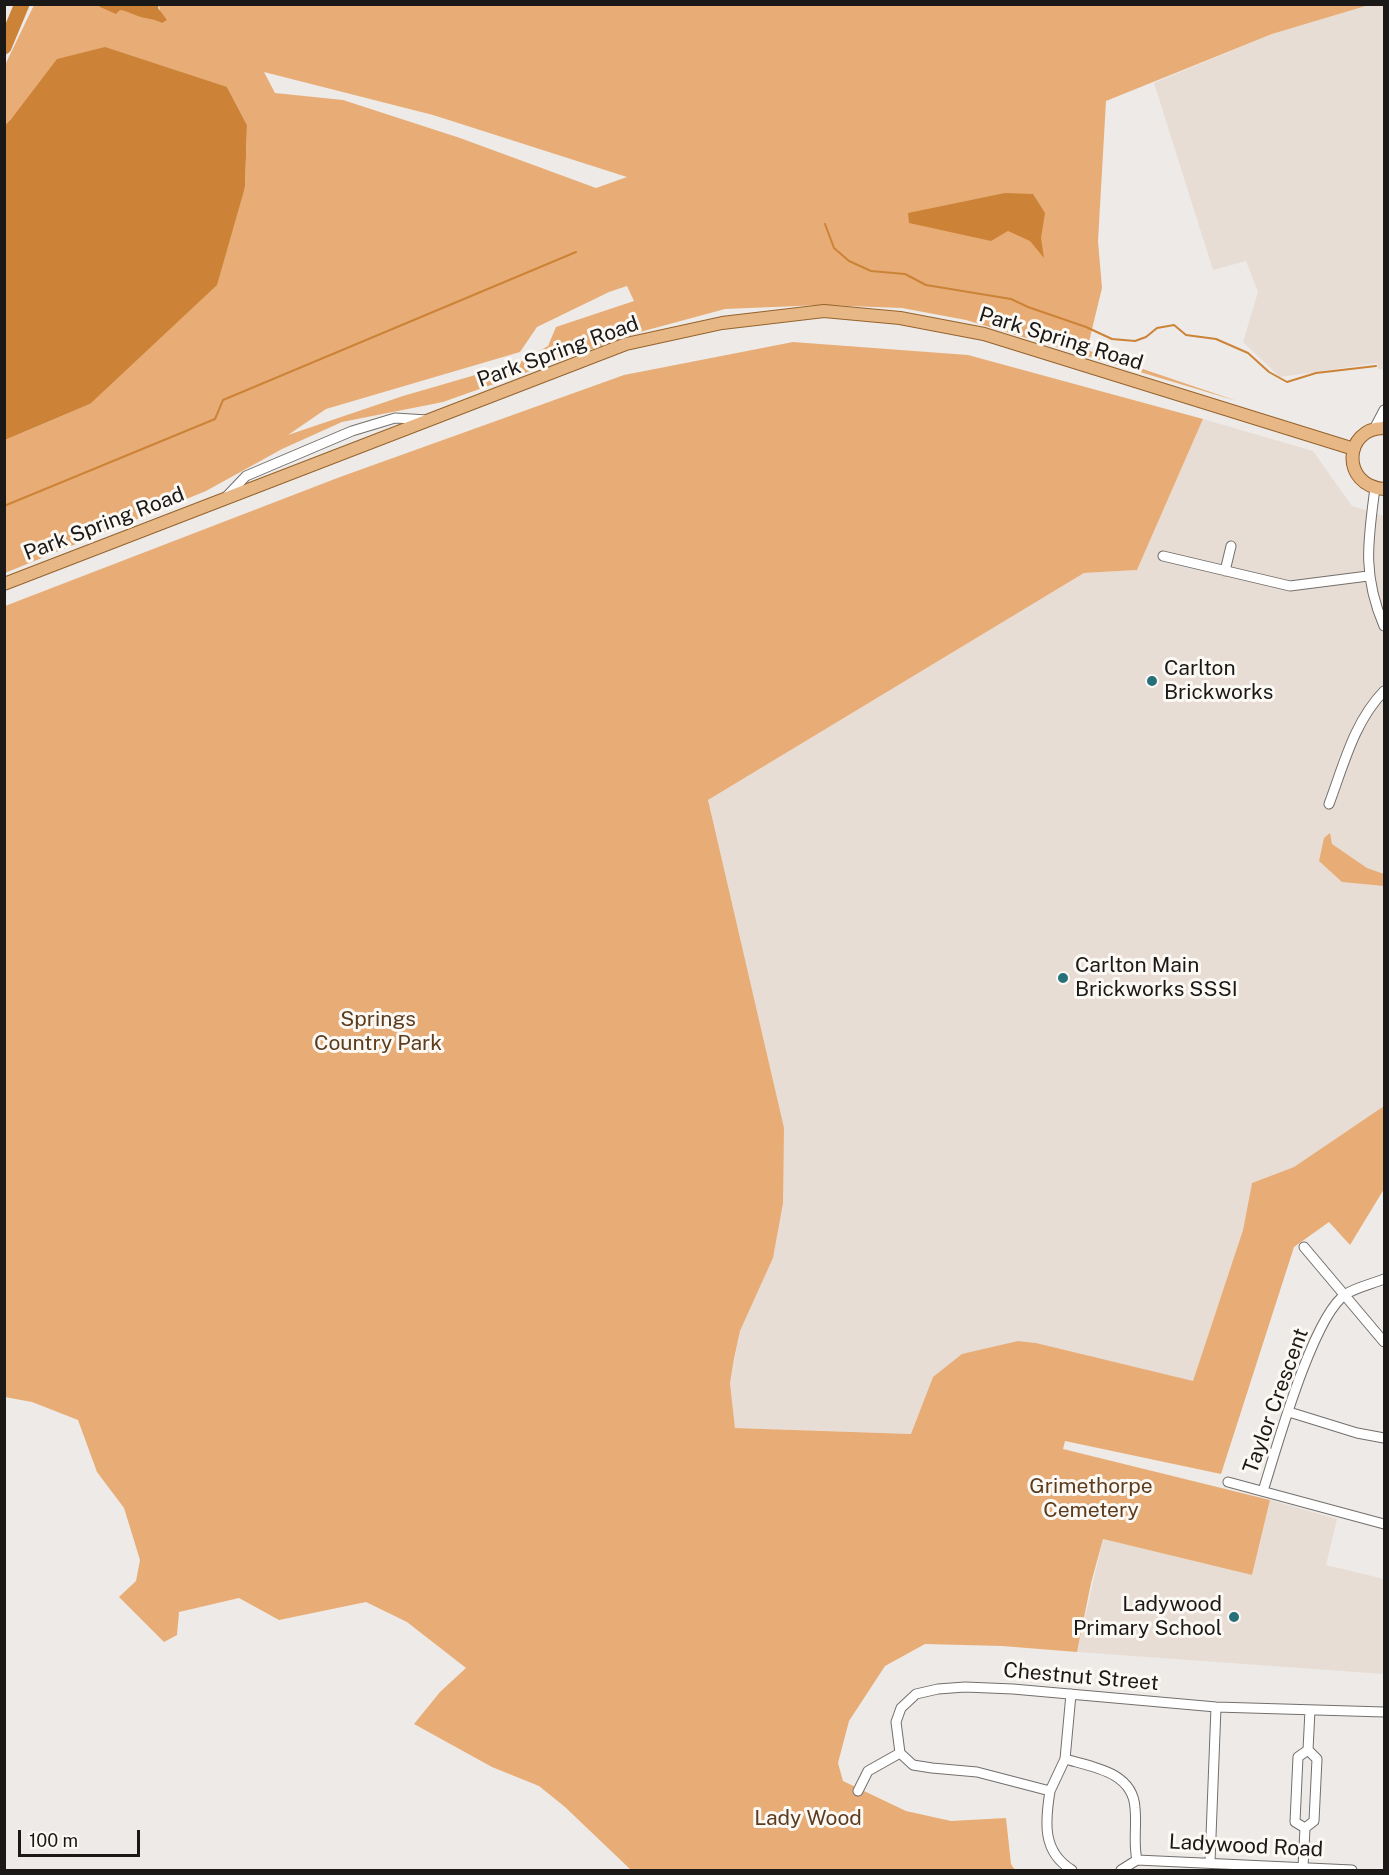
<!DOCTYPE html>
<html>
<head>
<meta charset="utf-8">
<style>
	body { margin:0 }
	#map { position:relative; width:1389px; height:1875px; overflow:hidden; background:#eeeae7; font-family:"Public Sans",sans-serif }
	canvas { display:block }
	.frame { position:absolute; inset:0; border:6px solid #1a1918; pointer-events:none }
	.scale { position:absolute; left:18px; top:1830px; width:122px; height:27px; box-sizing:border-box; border:3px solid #1a1918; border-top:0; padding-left:8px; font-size:18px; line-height:21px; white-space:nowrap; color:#1a1918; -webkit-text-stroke:4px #fcf8f4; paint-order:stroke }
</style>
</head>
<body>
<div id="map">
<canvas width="1389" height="1875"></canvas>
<div class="frame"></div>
<div class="scale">100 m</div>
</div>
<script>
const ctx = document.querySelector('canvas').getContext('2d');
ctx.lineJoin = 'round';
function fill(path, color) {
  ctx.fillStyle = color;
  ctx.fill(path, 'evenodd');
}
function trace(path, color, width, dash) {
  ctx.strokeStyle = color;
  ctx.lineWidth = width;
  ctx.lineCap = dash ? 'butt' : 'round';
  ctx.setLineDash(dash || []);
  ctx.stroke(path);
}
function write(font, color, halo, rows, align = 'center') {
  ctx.font = font + ' "Public Sans",sans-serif';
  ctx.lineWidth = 6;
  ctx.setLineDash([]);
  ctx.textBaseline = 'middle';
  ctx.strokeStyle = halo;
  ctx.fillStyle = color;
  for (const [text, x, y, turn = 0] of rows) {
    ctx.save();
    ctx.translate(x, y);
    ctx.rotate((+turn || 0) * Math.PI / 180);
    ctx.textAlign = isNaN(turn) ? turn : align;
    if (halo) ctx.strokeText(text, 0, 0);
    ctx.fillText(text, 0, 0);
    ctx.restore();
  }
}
fill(new Path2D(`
	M1369 5H1384V370L1378 369 1377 363 1280 377 1243 342 1258 292 1246 261 1213 270 1154 83 1272 34Z
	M1203 419 1313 451 1352 506 1384 516V1106L1294 1167 1252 1183 1243 1230 1193 1382 1036 1343 1018 1341 911 1434 735 1428 730 1383 740 1331 773 1258 708 800 1084 573 1137 570Z
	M1270 1500 1337 1519 1326 1565 1384 1579V1674L1077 1652 1103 1539 1252 1575Z`), '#e7ddd4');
fill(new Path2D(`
	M34 5H100L133 12 141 17H150L162 23 159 5H1369L1272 34 1106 101 1098 241 1102 288 1087 350 1237 401 966 320 902 308 822 305 725 309 640 332 443 402 342 422 282 449 206 491 5 573V440L90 404 245 188 247 125 227 87 12 118 5 125V65ZM264 72 433 115 627 177 596 188 460 138 343 100 275 93ZM627 286 634 301 556 327 548 346 520 362 403 396 288 435 326 409 520 352 537 327 609 292Z
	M793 342 968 355 1203 419 1137 570 1084 573 708 800 784 1128 783 1203 773 1258 740 1331 734 1359 730 1383 735 1428 911 1434 933 1377 962 1354 1018 1341 1036 1343 1193 1381 1243 1230 1252 1183 1294 1167 1384 1106V1189L1350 1245 1329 1222 1294 1247 1221 1474 1065 1441 1063 1449 1270 1500 1252 1575 1103 1539 1091 1583 1077 1652 1002 1646 925 1644 885 1666 849 1721 838 1763 843 1781 906 1811 951 1821 1006 1818 1011 1864 1015 1870H631L565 1807 539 1786 492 1767 414 1724 440 1692 466 1668 407 1622 366 1602 279 1620 239 1598 179 1612 177 1635 164 1642 119 1597 136 1581 140 1560 124 1508 97 1472 78 1420 32 1402 5 1397V606L340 477 624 375Z
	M1330 833 1332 844 1367 868 1384 874V886L1342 882 1319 861 1324 838Z`), '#e8ad76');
fill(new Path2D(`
	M98 5H159L158 8 167 20 162 23C154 19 149 19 141 17 134 15 128 11 120 10L116 14 100 7Z
	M105 47 227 87 247 125 245 187 217 285 90 404 5 440V125L12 118 57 59Z
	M1005 193 1033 194 1045 213 1041 238 1044 258 1030 241 1008 231 991 241 909 223 908 213Z`), '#cc8337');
trace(new Path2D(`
	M825 224 834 248 849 261 871 271 905 274 926 285 1011 299 1028 307 1086 327 1112 339 1135 341 1146 337 1157 328 1174 325 1186 335 1216 339 1248 353 1269 372 1287 382 1316 373 1376 366
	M4 506 215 419 223 400 576 252`), '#cc8337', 2);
trace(new Path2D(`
	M4 47 22 4`), '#cc8337', 15);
const minor = new Path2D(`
	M1374 429 1384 410
	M1375 488C1368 541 1362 575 1384 626
	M226 497 246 476 352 431 395 418 427 420
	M1163 556 1290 586 1368 576
	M1225 571 1231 546
	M1329 804C1344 764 1354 722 1384 691
	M1304 1247 1384 1342
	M1289 1412 1357 1433 1384 1438
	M1228 1482 1384 1524
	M1263 1491C1276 1450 1313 1315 1346 1294 1357 1287 1372 1284 1384 1279
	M1065 1759C1093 1767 1133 1772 1135 1808 1137 1826 1133 1843 1137 1860
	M858 1791 868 1771 900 1753
	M1050 1791 1065 1759 1071 1694
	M1305 1828 1295 1822 1298 1757 1308 1750
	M1137 1860 1352 1870
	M1210 1862 1216 1707
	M1303 1867 1305 1828 1314 1821 1317 1759 1308 1750 1310 1710
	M1072 1870C1042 1852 1045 1822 1050 1791L977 1772 932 1768 913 1765 900 1753 896 1722 901 1708 916 1694 938 1689 965 1687 1013 1689 1216 1707 1384 1712
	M1121 1870 1137 1860`);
const major = new Path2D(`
	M1384 428C1343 428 1341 486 1384 489
	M4 584 626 344 722 323 824 311 900 318 984 334 1354 449`);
trace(minor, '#736f6c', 11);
trace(major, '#95622b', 14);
trace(minor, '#fff', 9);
trace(major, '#e7b886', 12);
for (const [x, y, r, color] of [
	[1152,681,6,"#277079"],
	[1063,978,6,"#277079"],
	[1234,1617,6,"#277079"]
]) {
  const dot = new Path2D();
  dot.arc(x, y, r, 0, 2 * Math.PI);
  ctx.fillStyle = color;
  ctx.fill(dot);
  trace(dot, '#fcf8f4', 2);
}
write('21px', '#1a1918', '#fcf8f4', [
	["Park Spring Road",1061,339,17],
	["Park Spring Road",558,352,-20],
	["Park Spring Road",104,524,-21],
	["Taylor Crescent",1276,1401,-70],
	["Chestnut Street",1081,1677,5],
	["Ladywood Road",1246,1846,3]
]);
write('21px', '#1a1918', '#fcf8f4', [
	["Carlton",1164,669],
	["Brickworks",1164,693],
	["Carlton Main",1075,966],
	["Brickworks SSSI",1075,990],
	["Ladywood",1222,1605,"right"],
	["Primary School",1222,1629,"right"]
], 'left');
write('21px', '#5c3c1e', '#fcf8f4', [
	["Springs",378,1020],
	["Country Park",378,1044],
	["Grimethorpe",1091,1487],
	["Cemetery",1091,1511],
	["Lady Wood",808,1819]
]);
</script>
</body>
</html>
